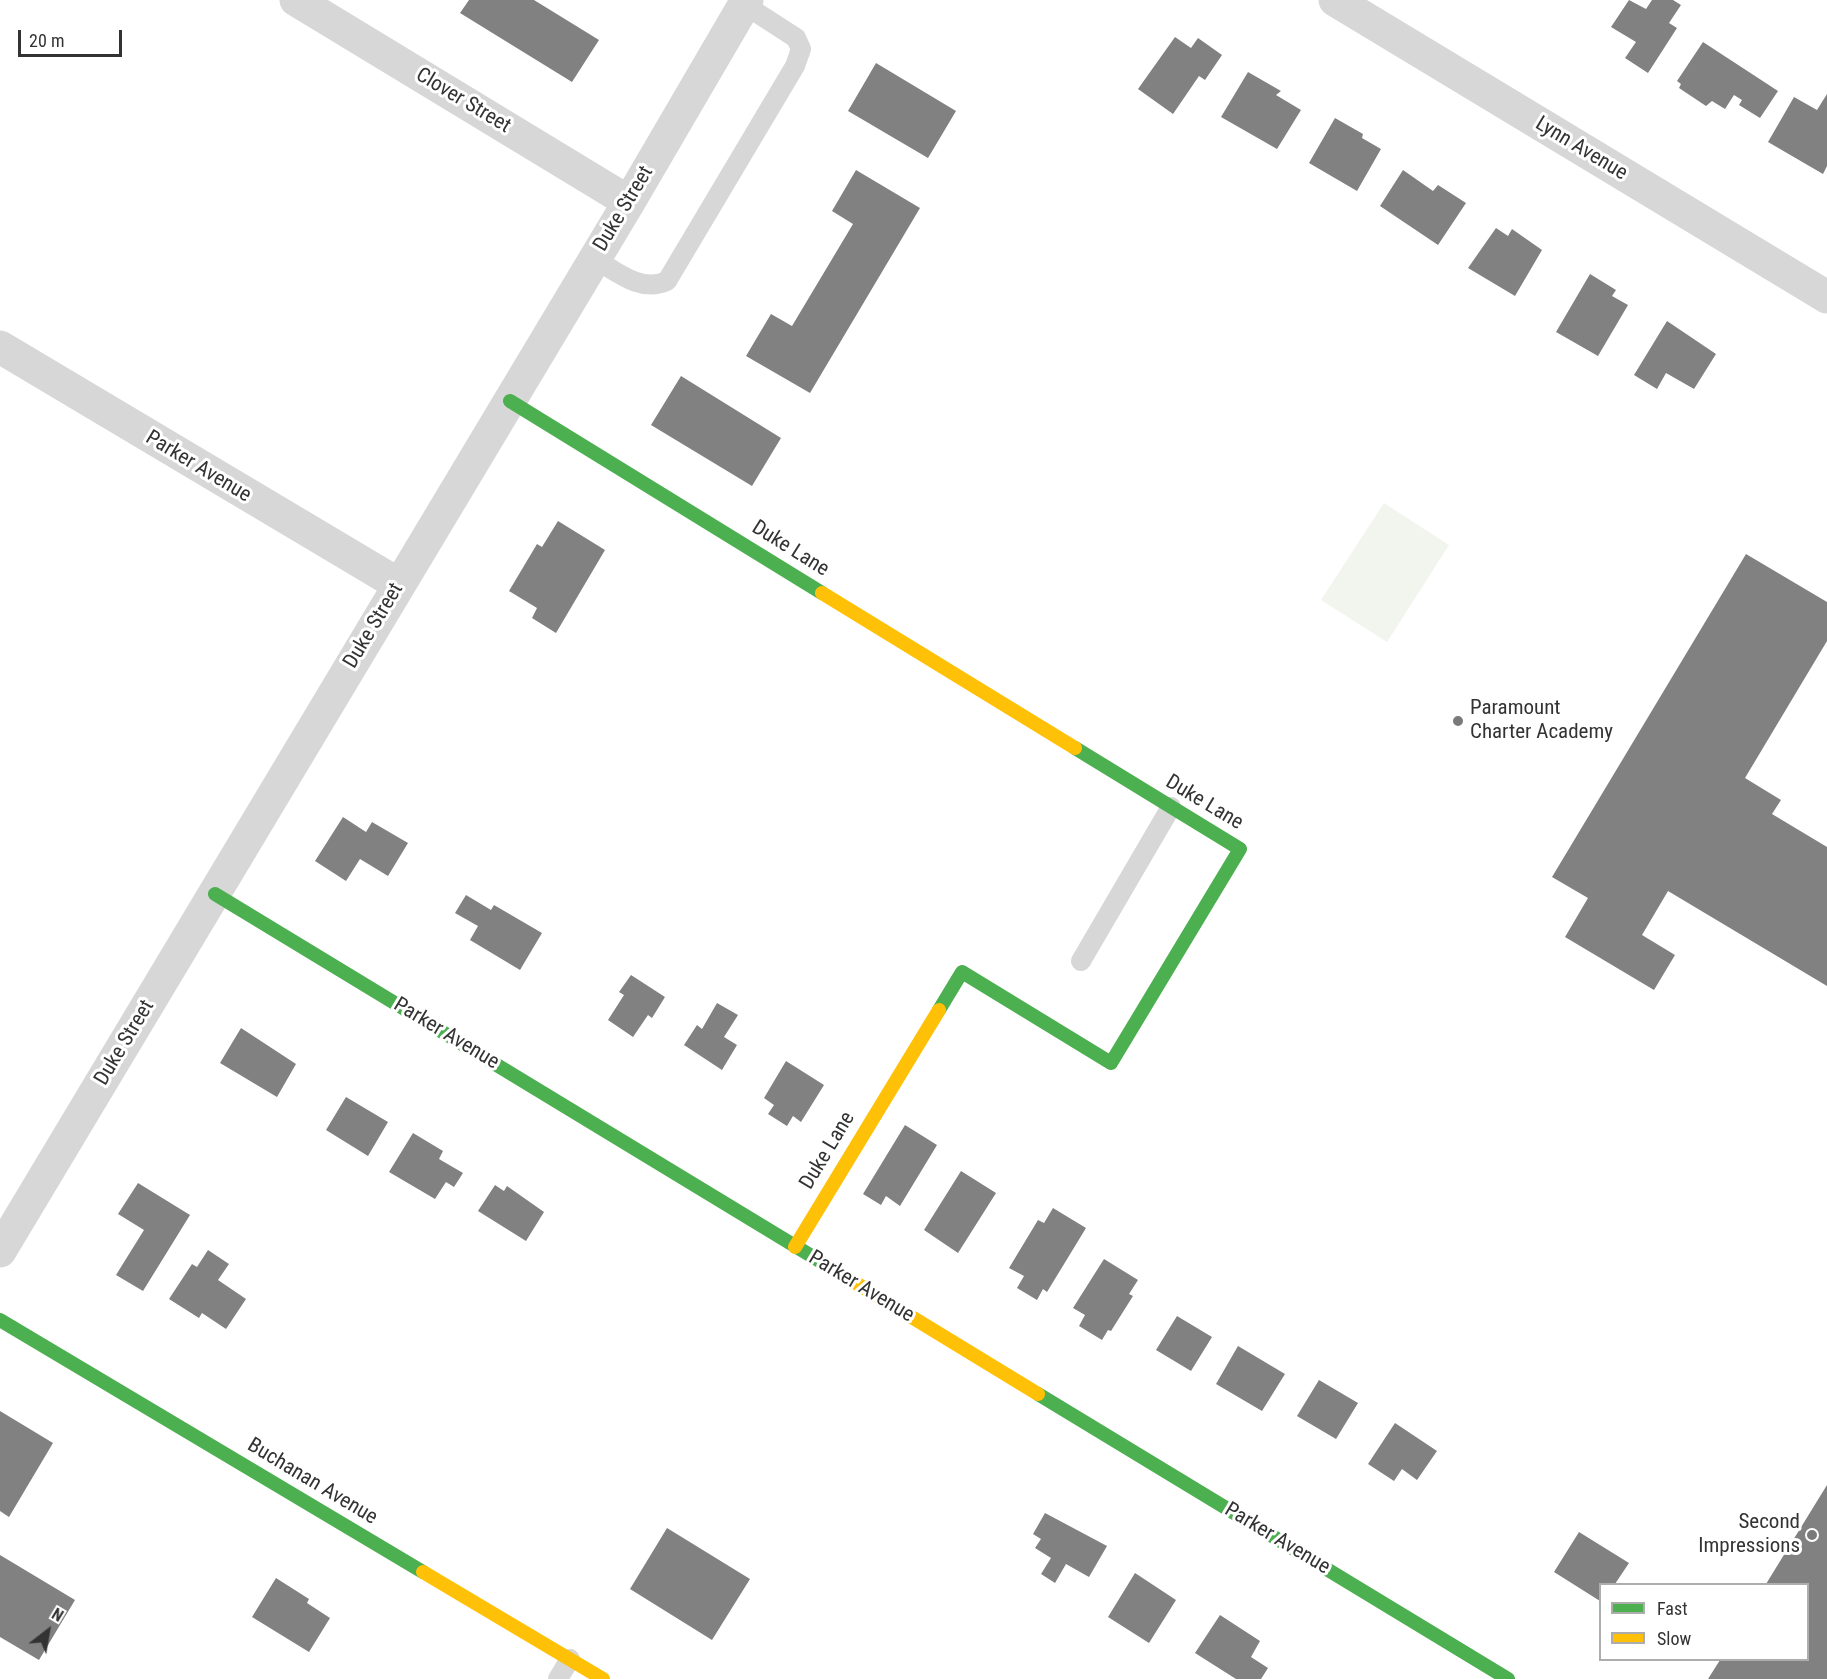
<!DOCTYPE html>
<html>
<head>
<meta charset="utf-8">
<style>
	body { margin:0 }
	#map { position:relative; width:1827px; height:1679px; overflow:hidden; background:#fff; font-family:"Roboto Condensed",sans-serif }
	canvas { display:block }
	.legend { position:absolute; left:1599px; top:1583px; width:210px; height:78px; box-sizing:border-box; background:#fff; border:2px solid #adadad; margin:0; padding:8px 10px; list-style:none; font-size:18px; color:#333 }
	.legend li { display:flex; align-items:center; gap:12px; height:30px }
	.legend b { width:30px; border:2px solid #adadad }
	.north { position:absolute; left:18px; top:1601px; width:60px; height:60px; -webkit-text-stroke:4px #fff; paint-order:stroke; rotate:31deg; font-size:16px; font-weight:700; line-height:24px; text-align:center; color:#333 }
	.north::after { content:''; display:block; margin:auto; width:21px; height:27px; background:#333; clip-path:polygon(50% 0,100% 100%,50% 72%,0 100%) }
	.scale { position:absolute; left:18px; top:30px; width:104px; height:27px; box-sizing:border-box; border:3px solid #333; border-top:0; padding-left:8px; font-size:18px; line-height:21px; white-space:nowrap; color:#333; -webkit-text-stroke:4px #fff; paint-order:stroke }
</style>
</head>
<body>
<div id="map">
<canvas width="1827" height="1679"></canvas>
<ul class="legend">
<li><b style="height:8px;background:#4caf50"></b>Fast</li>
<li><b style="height:8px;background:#ffc107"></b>Slow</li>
</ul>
<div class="north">N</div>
<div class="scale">20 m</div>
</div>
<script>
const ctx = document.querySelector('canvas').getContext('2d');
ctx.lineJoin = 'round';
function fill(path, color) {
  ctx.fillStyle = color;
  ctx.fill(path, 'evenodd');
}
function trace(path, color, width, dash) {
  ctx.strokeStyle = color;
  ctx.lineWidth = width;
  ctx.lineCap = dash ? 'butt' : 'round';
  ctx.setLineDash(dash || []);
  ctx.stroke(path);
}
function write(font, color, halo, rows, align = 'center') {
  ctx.font = font + ' "Roboto Condensed",sans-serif';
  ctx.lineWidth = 6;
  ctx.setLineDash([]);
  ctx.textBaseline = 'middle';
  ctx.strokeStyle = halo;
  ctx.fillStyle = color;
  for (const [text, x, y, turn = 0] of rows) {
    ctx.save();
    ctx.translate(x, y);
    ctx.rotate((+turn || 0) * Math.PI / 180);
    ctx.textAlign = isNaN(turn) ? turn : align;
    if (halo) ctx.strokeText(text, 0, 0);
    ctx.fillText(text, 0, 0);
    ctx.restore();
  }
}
fill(new Path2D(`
	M1384 503 1449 545 1387 642 1321 600Z`), '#f1f5ed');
fill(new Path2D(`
	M469 0H534L599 40 572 82 460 13Z
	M1629 0 1646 9 1652 0H1673L1681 5 1669 23 1677 28 1648 73 1625 58 1636 42 1611 27Z
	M1175 37 1191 48 1198 38 1222 55 1205 80 1199 76 1173 114 1138 89Z
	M1703 42 1778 91 1760 118 1739 105 1742 100 1734 95 1725 109 1712 101 1706 106 1679 88 1681 84 1677 81Z
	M876 63 956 111 928 158 848 111Z
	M1248 72 1281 91 1276 95 1301 110 1277 149 1221 117Z
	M1827 94V166L1823 174 1768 142 1794 97 1817 110Z
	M1335 118 1363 134 1362 138 1381 149 1357 191 1309 163Z
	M856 170 920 208 810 393 746 356 771 314 792 326 853 224 832 211Z
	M1403 170 1433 191 1438 185 1466 203 1438 245 1380 206Z
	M1496 228 1508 236 1512 229 1542 250 1515 296 1468 268Z
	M1590 274 1616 290 1612 296 1628 305 1598 356 1556 332Z
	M1667 321 1716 354 1694 389 1666 373 1657 389 1634 375Z
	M681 376 781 438 752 486 651 425Z
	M558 521 605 550 556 633 532 618 537 608 509 591 537 544 542 547Z
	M1746 554 1827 602V641L1745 778 1781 800 1772 814 1827 847V986L1668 891 1642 935 1675 955 1654 990 1565 937 1588 898 1552 877Z
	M343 817 366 832 372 822 408 843 388 876 360 859 346 881 315 861Z
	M466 895 491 910 494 905 542 933 520 970 470 940 478 926 455 913Z
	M631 975 665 997 652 1018 648 1015 633 1037 608 1020 624 995 619 992Z
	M717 1003 738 1015 724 1037 737 1045 722 1070 684 1045 697 1025 702 1029Z
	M241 1028 296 1064 277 1097 220 1063Z
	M786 1061 824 1085 801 1122 793 1116 787 1126 768 1114 774 1105 764 1098Z
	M346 1097 388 1122 368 1156 326 1130Z
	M905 1125 937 1145 900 1206 886 1196 881 1205 863 1194Z
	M413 1133 443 1151 439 1159 463 1173 454 1187 446 1182 435 1199 389 1172Z
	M961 1171 996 1193 958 1253 924 1230Z
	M138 1183 190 1215 143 1291 116 1275 144 1230 118 1214Z
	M495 1185 504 1191 507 1186 544 1212 526 1241 478 1211Z
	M1053 1208 1086 1228 1047 1292 1043 1289 1037 1300 1017 1288 1024 1276 1009 1268 1038 1220 1044 1223Z
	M208 1250 229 1264 218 1280 246 1299 226 1329 202 1313 199 1318 169 1299 192 1264 197 1267Z
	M1104 1259 1138 1280 1129 1294 1133 1296 1111 1331 1108 1330 1102 1340 1079 1326 1085 1315 1073 1308Z
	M1177 1316 1212 1337 1191 1371 1156 1350Z
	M1238 1346 1285 1374 1262 1411 1216 1384Z
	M1319 1380 1358 1403 1336 1439 1297 1416Z
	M0 1411 53 1443 9 1517 0 1511Z
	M1395 1423 1437 1451 1417 1480 1402 1469 1394 1481 1368 1464Z
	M1827 1485V1679H1708L1720 1660H1808V1584H1766Z
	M1045 1513 1107 1546 1089 1577 1066 1564 1055 1583 1041 1574 1051 1558 1035 1548 1041 1539 1033 1534Z
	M667 1528 750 1579 712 1640 630 1589Z
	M1579 1532 1629 1563 1615 1584H1600V1601L1554 1572Z
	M0 1555 75 1600 39 1660 0 1637Z
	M1135 1573 1176 1600 1149 1643 1108 1617Z
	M276 1578 309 1599 307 1603 330 1618 309 1652 252 1617Z
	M1220 1615 1260 1641 1251 1657 1268 1668 1261 1679H1236L1195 1653Z`), '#818181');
trace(new Path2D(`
	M595 259C617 272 641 293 667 281L795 66 801 49 796 38 745 5
	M1081 961 1171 807
	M558 1679 570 1659`), '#d7d7d7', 20);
trace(new Path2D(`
	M296 0 629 202
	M1335 0 1827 297
	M0 347 398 584
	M0 1251 629 202 747 0`), '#d7d7d7', 33);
trace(new Path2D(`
	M510 401 822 593
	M215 894 828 1266
	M939 1010 962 972 1111 1063 1240 849 1075 748
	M0 1320 423 1572
	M1038 1394 1508 1679`), '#4caf50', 14);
trace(new Path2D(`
	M822 593 1075 748
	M795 1247 939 1010
	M828 1266 1038 1394
	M423 1572 603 1679`), '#ffc107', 14);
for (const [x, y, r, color] of [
	[1458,721,6,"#7a7a7a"],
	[1812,1535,6,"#7a7a7a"]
]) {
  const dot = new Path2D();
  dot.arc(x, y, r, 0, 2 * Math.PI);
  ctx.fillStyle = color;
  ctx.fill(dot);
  trace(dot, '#fff', 2);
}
write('21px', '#333', '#fff', [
	["Clover Street",463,101,31],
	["Lynn Avenue",1581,149,31],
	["Duke Street",624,209,-59],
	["Parker Avenue",198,467,31],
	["Duke Lane",790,549,32],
	["Duke Street",374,626,-59],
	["Duke Lane",1204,803,31],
	["Parker Avenue",446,1034,31],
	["Duke Street",125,1043,-59],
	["Duke Lane",828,1151,-59],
	["Parker Avenue",861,1287,31],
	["Buchanan Avenue",312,1482,31],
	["Parker Avenue",1277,1539,31]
]);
write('21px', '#333', '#fff', [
	["Paramount",1470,709],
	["Charter Academy",1470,733],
	["Second",1800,1523,"right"],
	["Impressions",1800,1547,"right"]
], 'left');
</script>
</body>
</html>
